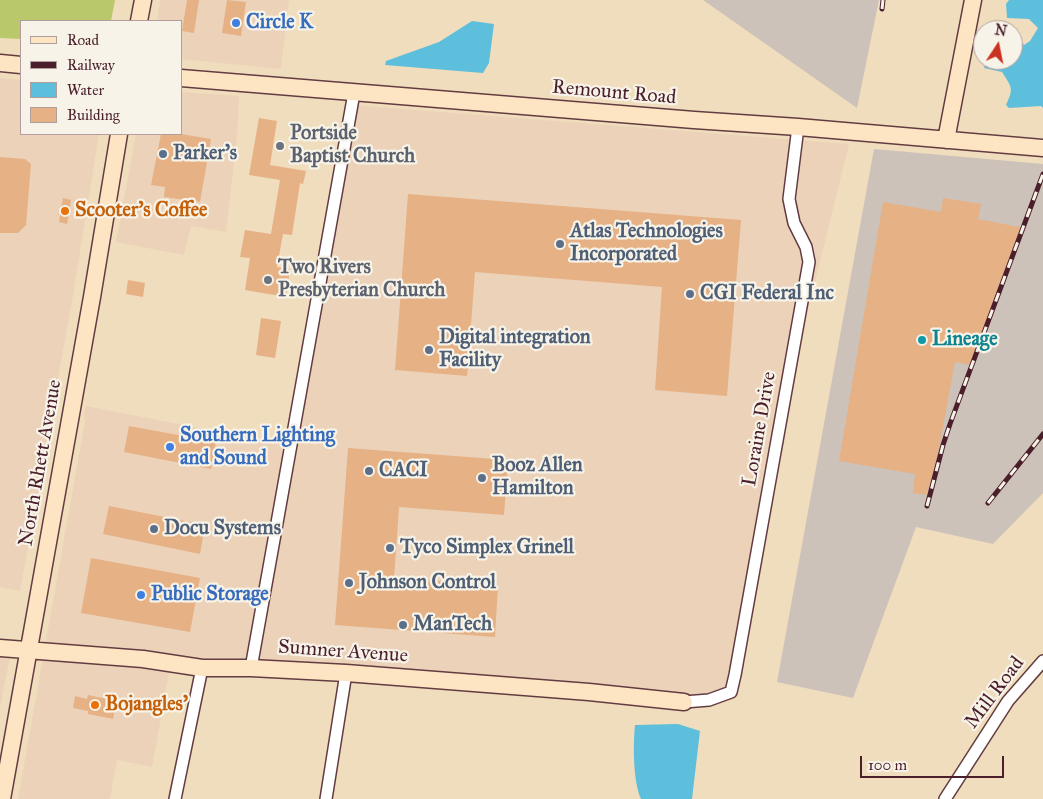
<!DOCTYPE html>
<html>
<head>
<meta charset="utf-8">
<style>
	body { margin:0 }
	#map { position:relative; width:1043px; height:799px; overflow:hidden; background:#f0ddbd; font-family:"IM FELL Great Primer",serif }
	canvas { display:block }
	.legend { position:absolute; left:20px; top:20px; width:162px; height:115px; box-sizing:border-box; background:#f7f3e8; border:1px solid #b29e9c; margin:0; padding:6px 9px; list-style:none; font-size:15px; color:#4a1f2b }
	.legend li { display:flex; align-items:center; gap:10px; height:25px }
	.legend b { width:25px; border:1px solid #b29e9c }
	.north { position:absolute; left:973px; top:20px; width:50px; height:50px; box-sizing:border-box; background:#f7f3e8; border:1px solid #b29e9c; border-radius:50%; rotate:11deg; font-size:14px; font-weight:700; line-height:20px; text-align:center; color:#4a1f2b }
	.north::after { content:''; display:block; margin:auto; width:18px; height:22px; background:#c8321e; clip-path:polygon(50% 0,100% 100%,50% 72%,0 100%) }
	.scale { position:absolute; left:860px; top:756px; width:144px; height:22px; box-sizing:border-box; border:2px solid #4a1f2b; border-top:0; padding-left:6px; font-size:15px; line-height:18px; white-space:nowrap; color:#4a1f2b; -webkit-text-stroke:4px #f7f3e8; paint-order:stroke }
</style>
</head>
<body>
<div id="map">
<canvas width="1043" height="799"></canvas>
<ul class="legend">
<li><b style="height:6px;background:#fde5c4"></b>Road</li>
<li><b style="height:6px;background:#4a1f2b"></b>Railway</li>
<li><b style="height:14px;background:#5dbfdc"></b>Water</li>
<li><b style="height:14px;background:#e5b185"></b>Building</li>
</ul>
<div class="north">N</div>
<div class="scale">100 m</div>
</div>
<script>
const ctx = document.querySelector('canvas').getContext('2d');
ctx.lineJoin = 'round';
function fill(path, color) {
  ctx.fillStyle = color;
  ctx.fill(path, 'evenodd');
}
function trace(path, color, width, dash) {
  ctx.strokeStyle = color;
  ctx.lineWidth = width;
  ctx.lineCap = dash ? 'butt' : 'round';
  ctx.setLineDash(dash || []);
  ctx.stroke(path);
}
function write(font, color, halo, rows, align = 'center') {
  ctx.font = font + ' "IM FELL Great Primer",serif';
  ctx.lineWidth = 4.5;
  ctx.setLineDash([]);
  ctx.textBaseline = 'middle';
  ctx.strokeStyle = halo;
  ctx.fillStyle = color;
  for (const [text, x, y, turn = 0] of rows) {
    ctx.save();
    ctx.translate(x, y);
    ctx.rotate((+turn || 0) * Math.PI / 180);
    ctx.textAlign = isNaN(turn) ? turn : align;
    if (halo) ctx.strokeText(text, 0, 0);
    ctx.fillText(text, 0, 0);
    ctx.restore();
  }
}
fill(new Path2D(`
	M160 0H289L281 69 181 59V21H157Z
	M0 78 21 80V134H99L73 295 20 591 0 587Z
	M181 92 239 96 237 137 226 232 191 226 184 255 116 242 136 134H181Z
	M352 105 849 144 781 421 731 692 709 700 171 663 152 767 117 760 110 799H18L85 421 84 415 86 406 291 446Z
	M0 648H10L9 662 0 708Z`), '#ecd2b9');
fill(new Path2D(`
	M703 0H879L857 108Z
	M874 149 1043 164V493L993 544 916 527 853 698 777 682Z`), '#cdc2b9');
fill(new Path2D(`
	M0 0H115L111 21H21V39L0 38Z`), '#b8c86b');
fill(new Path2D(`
	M1009 0H1043V108L1041 106 1009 108 1006 105C1014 88 1012 88 1002 72L984 68 987 60H1013V36L1018 38 1024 45 1030 41 1038 28 1029 19 1007 18 1006 4Z
	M472 21 494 24 489 63 483 73 385 65 386 61 439 42Z
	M678 724 700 731 692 799H641C633 781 633 745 635 725Z`), '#5dbfdc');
fill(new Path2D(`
	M187 0H199L194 33 182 31Z
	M227 0 246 2 241 36 222 33Z
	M259 118 277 121 270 165 306 171 303 184 300 183 292 235 283 234 277 267 290 269 286 297 245 290 250 258 240 257 245 230 271 234 280 180 249 175Z
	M161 134H181L211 139 200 202 164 197 165 187 151 185Z
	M0 157 25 159 31 164 26 225 18 233H0Z
	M408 194 741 220 727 396 655 390 662 287 475 272 467 376 395 370Z
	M63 198 71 200 67 224 59 222Z
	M943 198 981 204 978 219 1024 228 979 354 975 353 971 365 955 362 939 448 933 476 926 495 913 493 915 474 839 461 883 202 941 212Z
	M128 280 145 283 143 297 126 294Z
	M261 318 281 321 275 358 256 355Z
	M129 426 216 442 211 469 124 452Z
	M348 448 508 460 504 515 399 507 394 578 498 585 495 637 335 625Z
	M109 506 205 525 200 554 103 534Z
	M91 558 200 578 190 632 81 613Z
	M88 695 117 701 113 719 88 714V711L73 708 75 696 87 699Z`), '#e5b185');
const street = new Path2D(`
	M251 668 354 93
	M684 702 709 700 731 692 735 675 809 262 806 247 794 223 789 199 798 127
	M175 799 202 668
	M326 799 346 673
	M945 799 1008 701 1043 661`);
const secondary = new Path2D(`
	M139 21 143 0
	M0 63 21 65
	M181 78 694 120 798 127 1043 148
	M946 140 973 0
	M0 648 143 659 202 668H251L346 673 589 692 684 702
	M2 799 92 297 119 134`);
trace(street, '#633c41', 14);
trace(secondary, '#633c41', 19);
trace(street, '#fff', 11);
trace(secondary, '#fde5c4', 16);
const rail = new Path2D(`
	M882 9 883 0
	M988 503 1043 434
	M927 506 943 445 950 424 1043 174`);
trace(rail, '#4a1f2b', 5);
trace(rail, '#f7f3e8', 3, [9]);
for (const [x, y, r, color] of [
	[236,23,5,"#3f7fe0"],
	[280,146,5,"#6b7280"],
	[163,154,5,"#5c6f8a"],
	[65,211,5,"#e8710a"],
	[560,244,5,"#5c6f8a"],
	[268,280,5,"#6b7280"],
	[690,294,5,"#5c6f8a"],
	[922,340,5,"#0f9aa8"],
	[429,350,5,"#5c6f8a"],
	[170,447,5,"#3f7fe0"],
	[369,471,5,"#5c6f8a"],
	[482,478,5,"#5c6f8a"],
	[154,529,5,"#5c6f8a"],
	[390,548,5,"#5c6f8a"],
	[349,583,5,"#5c6f8a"],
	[141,595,5,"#3f7fe0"],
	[403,625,5,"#5c6f8a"],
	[95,705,5,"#e8710a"]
]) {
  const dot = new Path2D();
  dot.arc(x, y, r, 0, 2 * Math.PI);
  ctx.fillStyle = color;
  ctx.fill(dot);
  trace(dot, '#f7f3e8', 2);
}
write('bold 20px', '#366cbe', '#f7f3e8', [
	["Circle K",246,23],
	["Southern Lighting",180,436],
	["and Sound",180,459],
	["Public Storage",151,595]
], 'left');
write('20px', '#4a1f2b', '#f7f3e8', [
	["Remount Road",614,93,5],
	["Loraine Drive",760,429,-80],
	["North Rhett Avenue",41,463,-80],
	["Sumner Avenue",343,652,4],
	["Mill Road",995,693,-53]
]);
write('bold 20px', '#5b616d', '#f7f3e8', [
	["Portside",290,134],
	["Baptist Church",290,157],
	["Two Rivers",278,268],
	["Presbyterian Church",278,291]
], 'left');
write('bold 20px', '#4e5e75', '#f7f3e8', [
	["Parker’s",173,154],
	["Atlas Technologies",570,232],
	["Incorporated",570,255],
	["CGI Federal Inc",700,294],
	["Digital integration",439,338],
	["Facility",439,361],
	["Booz Allen",492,466],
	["Hamilton",492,489],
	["CACI",379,471],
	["Docu Systems",164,529],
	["Tyco Simplex Grinell",400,548],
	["Johnson Control",359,583],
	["ManTech",413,625]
], 'left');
write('bold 20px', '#c56008', '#f7f3e8', [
	["Scooter's Coffee",75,211],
	["Bojangles'",105,705]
], 'left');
write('bold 20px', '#0d838f', '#f7f3e8', [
	["Lineage",932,340]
], 'left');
</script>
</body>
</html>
